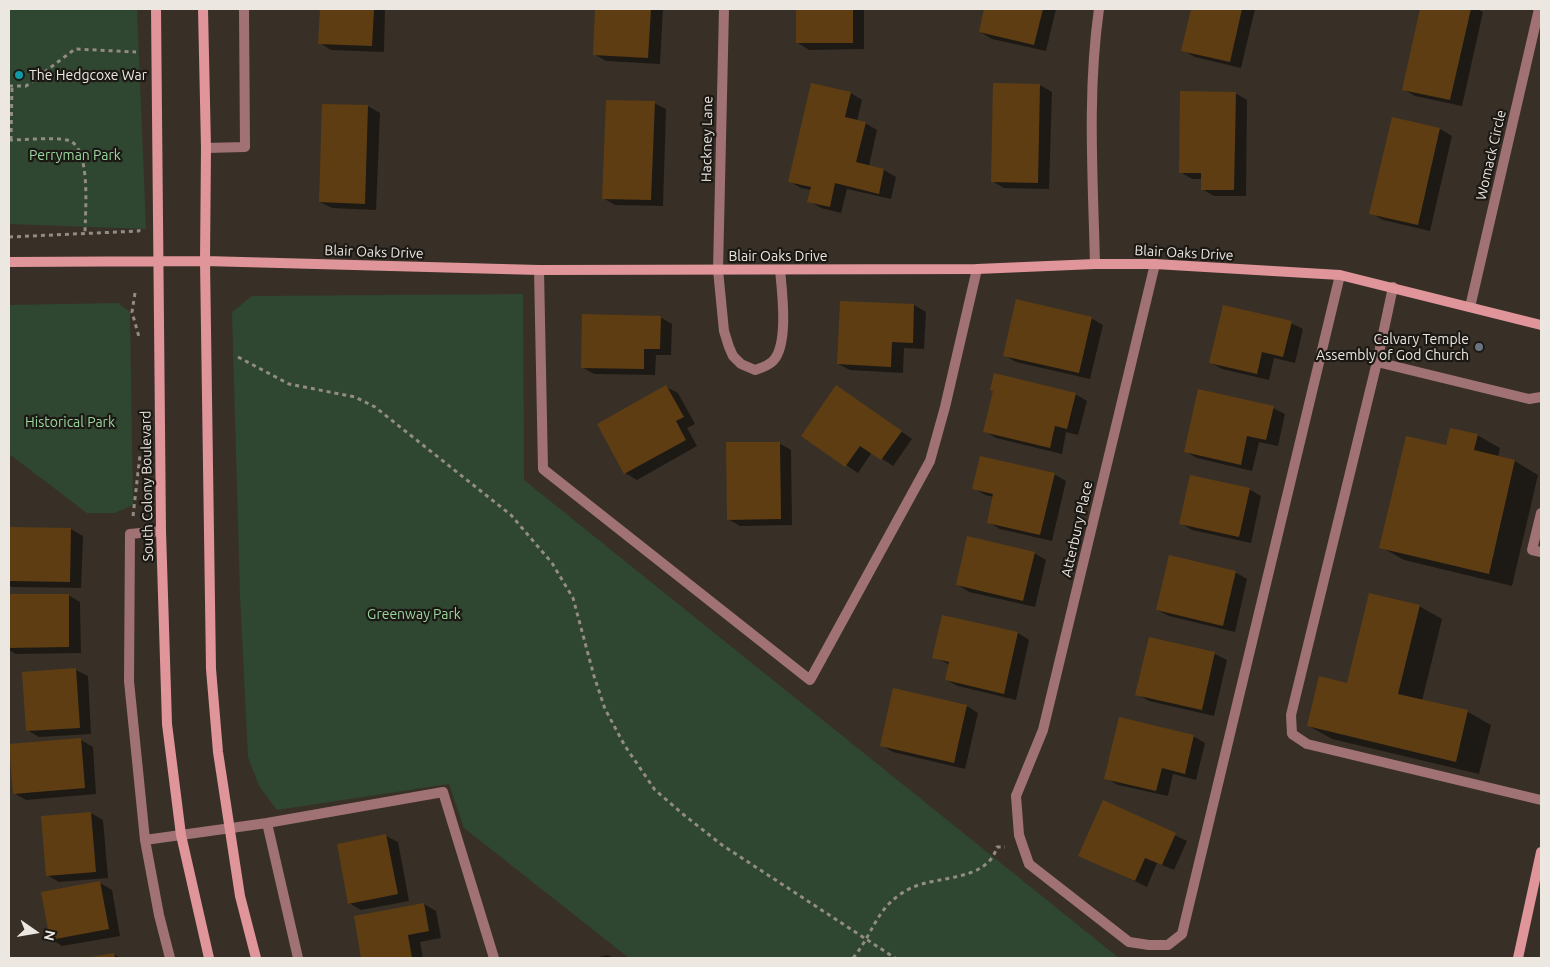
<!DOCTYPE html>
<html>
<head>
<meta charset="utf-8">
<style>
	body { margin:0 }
	#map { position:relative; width:1550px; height:967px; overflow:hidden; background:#383027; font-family:Ubuntu,sans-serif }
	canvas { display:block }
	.frame { position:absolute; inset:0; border:10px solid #ece7e1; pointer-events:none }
	.north { position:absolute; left:10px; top:907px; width:50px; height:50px; -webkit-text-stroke:4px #1c1915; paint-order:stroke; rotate:103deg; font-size:14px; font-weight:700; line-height:20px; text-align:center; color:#ece7e1 }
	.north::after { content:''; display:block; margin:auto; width:18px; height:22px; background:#ece7e1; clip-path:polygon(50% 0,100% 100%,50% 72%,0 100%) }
</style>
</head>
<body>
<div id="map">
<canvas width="1550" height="967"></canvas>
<div class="frame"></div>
<div class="north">N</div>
</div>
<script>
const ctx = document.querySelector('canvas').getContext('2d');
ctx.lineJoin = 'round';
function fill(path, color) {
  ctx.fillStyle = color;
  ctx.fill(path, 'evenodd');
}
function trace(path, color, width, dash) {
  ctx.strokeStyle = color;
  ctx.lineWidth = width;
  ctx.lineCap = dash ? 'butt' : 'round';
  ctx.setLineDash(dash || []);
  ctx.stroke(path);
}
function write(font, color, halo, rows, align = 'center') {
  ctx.font = font + ' Ubuntu,sans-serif';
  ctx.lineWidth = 4.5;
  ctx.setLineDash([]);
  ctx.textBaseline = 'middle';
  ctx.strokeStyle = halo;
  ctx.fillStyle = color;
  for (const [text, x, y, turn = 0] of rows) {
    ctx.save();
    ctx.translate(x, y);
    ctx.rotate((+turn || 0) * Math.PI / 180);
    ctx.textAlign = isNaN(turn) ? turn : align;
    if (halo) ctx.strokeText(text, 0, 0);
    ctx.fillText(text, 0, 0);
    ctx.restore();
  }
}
fill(new Path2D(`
	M9 9H137L146 229 9 224Z
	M523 294 524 480 1119 958H629L464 828 449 784 277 810 259 786 248 757 240 595 232 312 252 296Z
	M118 303 130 312 133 505 115 513H87L9 454V305Z`), '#2f4631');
fill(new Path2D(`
	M321 9H385L384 52 331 50 320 43Z
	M597 9H663L660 64 606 61 594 54Z
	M798 9H864V49L809 50 798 43Z
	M986 9H1056L1046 51 992 39 980 32Z
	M1193 9H1255L1241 68 1195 57 1183 50Z
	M1421 9H1477L1483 12 1462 106 1415 96 1403 89Z
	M994 84 1040 85 1052 92 1049 189 1004 188 992 181Z
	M851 93 862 100 857 121 865 123 877 130 869 166 884 170 896 177 891 199 847 189 841 213 821 208 809 201 811 190 801 188 789 181Z
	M1235 93 1247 100 1246 196H1214L1202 189V179H1192L1180 172Z
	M654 103 666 109 663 206 615 205 603 198Z
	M323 105 368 106 380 113 376 210 332 208 320 202Z
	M1393 118 1440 129 1452 136 1430 231 1383 220 1371 213Z
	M914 305 926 312 924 349 904 348 903 373 850 370 838 364Z
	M660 317 672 324 671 355H656L655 375 594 374 582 367Z
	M1091 318 1103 325 1090 379 1016 362 1004 355Z
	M1291 323 1303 329 1295 363 1274 358 1269 380 1222 369 1211 363Z
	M666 387 678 393 695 424 687 428 697 446 637 480 625 473Z
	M848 394 912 439 893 466 872 452 858 473 803 436Z
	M1075 394 1087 401 1078 435 1066 432 1062 454 996 438 984 431Z
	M1273 408 1285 414 1278 446 1259 442 1252 471 1197 458 1185 451Z
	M1477 435 1500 448 1498 457 1515 461 1538 475 1512 586 1404 560 1381 547 1447 447Z
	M779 443 791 450 792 525 740 526 728 519Z
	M1054 474 1066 481 1052 541 1000 529 988 522 994 497 985 495 974 488Z
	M1249 489 1261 496 1251 543 1192 530 1180 523Z
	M9 528 71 529 83 536 81 588 12 587 9 585Z
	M1034 553 1046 560 1035 607 969 592 958 585Z
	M1235 572 1247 579 1235 632 1169 616 1157 610Z
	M68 595 80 602 81 653 16 654 9 650V596Z
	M1419 606 1442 619 1422 701 1468 712 1491 725 1479 774 1332 739 1309 726Z
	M1018 633 1029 640 1016 700 958 686 946 680 950 665 934 657Z
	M1150 639 1215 654 1227 660 1214 716 1149 701 1137 694Z
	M76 670 88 676 91 734 39 737 27 730 24 673Z
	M967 706 978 713 965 769 893 752 881 745Z
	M1193 736 1205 743 1196 780 1173 774 1168 796 1118 785 1106 778Z
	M81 740 93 747 96 794 26 800 14 793Z
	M1103 802 1187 841 1174 870 1157 863 1147 887 1079 855Z
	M91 813 103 820 108 878 59 882 47 875Z
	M386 836 398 842 409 901 361 910 349 903Z
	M100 883 112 890 120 936 62 946 51 939Z
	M424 904 436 911 441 938 420 942 423 958H363L355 917Z
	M113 954 121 958H93Z
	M608 955 613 958H594Z`), '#0007');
fill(new Path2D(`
	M320 9H374L372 46 318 44Z
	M595 9H651L648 58 593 55Z
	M796 9H853V43H796Z
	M984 9H1043L1034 45 979 32Z
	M1191 9H1242L1230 62 1181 51Z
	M1420 9H1471L1450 100 1402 90Z
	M811 83 851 92 845 117 866 122 856 162 884 169 879 194 835 183 830 207 807 202 811 187 788 182Z
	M993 83 1040 84 1038 183 991 182Z
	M1180 91 1236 92 1234 190H1201V173H1179Z
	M606 100 655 101 651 200 602 199Z
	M322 104 368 105 365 204 319 202Z
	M1392 117 1440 128 1418 225 1369 214Z
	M1016 299 1092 317 1079 373 1003 356Z
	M840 301 914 304 913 343 892 342 891 367 837 364Z
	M1223 305 1292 321 1283 357 1262 352 1257 374 1209 363Z
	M582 314 661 316 660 349H644V369L581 368Z
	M994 373 1076 393 1067 429 1055 426 1050 448 983 432 993 391 990 390Z
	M666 385 684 417 676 421 686 440 624 474 597 424Z
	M836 385 902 431 881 460 860 446 845 467 801 436Z
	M1198 389 1274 406 1266 440 1247 436 1241 465 1184 452Z
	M1450 428 1478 434 1474 450 1515 460 1489 574 1379 548 1406 436 1446 445Z
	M726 442H780L781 519 727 520Z
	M980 456 1055 473 1040 535 987 523 993 494 972 489Z
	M1190 475 1250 488 1239 537 1179 524Z
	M9 527 71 528 70 582 9 581Z
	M967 536 1035 552 1023 601 956 585Z
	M1169 555 1236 571 1223 626 1156 610Z
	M1369 593 1420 605 1398 694 1468 710 1456 762 1307 726 1319 676 1347 683Z
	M9 594H69V647L9 648Z
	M942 615 1018 632 1004 694 945 680 949 662 932 658Z
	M1149 637 1215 652 1202 710 1135 695Z
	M76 668 80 728 26 731 22 672Z
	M893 688 967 705 954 763 880 746Z
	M1119 717 1194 735 1185 774 1162 768 1156 791 1104 779Z
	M81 738 85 788 13 794 9 744Z
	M1103 800 1176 833 1162 865 1145 858 1135 881 1078 856Z
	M91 812 96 872 46 876 41 816Z
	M386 834 398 894 348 904 337 844Z
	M100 881 109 929 50 940 41 892Z
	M424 903 429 931 408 935 412 958H361L354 916Z
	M114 953 115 958H91V957Z`), '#5e3d13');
trace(new Path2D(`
	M9 86H26L75 49 136 52
	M9 140C25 140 52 137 67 140 92 145 85 213 85 233
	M11 140 12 86
	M9 237 139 231V229
	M135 293 132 312 139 337
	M238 357 289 384 355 397 375 407 511 515 552 563 573 598 594 676 605 709 625 746 655 790 684 815 722 845 895 958
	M133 516 140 455
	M853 958C875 932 875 906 911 888 938 875 987 882 997 847H1005`), '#928c84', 3, [4, 4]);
trace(new Path2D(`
	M206 148 245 147 244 9
	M539 270 543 469 810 680 930 461 945 407 977 269
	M1393 287 1377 362 1291 715 1292 734 1307 744 1541 800
	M1377 362 1529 399 1541 397
	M1541 513 1532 550 1541 552
	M161 531 130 534 129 681 145 840 159 915 170 958
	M1016 796 1019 835 1029 864 1129 942 1149 945H1168L1182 934 1340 275
	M267 823 443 792 494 958
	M145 840 267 823 298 958`), '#a07274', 10);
trace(new Path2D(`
	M724 9 718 270 724 331 729 347 733 356 741 364 755 370C761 368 768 366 773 361 789 345 782 291 780 270
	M1095 264C1093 179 1087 93 1099 9
	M1470 307 1539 9
	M1016 796 1043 730 1155 264`), '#a07274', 10);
trace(new Path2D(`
	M156 9 161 531 167 724 181 835 209 958
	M203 9 206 148 205 261 211 669 218 752 240 896 256 958
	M9 262 205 261 539 270 977 269 1095 264H1155L1340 275 1541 325
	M1518 958 1541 852`), '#df959a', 10);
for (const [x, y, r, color] of [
	[19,75,5,"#0f9aa8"],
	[1479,347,5,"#6b7280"]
]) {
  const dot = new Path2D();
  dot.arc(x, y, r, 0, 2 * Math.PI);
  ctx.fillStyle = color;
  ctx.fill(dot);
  trace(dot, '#1c1915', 2);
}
write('14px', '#ece7e1', '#1c1915', [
	["The Hedgcoxe War",29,75],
	["Calvary Temple",1469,339,"right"],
	["Assembly of God Church",1469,355,"right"]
], 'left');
write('14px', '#ece7e1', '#1c1915', [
	["Hackney Lane",707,139,-89],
	["Womack Circle",1491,155,-77],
	["Blair Oaks Drive",374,252,2],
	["Blair Oaks Drive",1184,253,3],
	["Blair Oaks Drive",778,256],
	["South Colony Boulevard",147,486,-91],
	["Atterbury Place",1077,529,-77]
]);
write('14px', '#99d79e', '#1c1915', [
	["Perryman Park",75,155],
	["Historical Park",70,422],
	["Greenway Park",414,614]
]);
</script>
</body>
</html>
